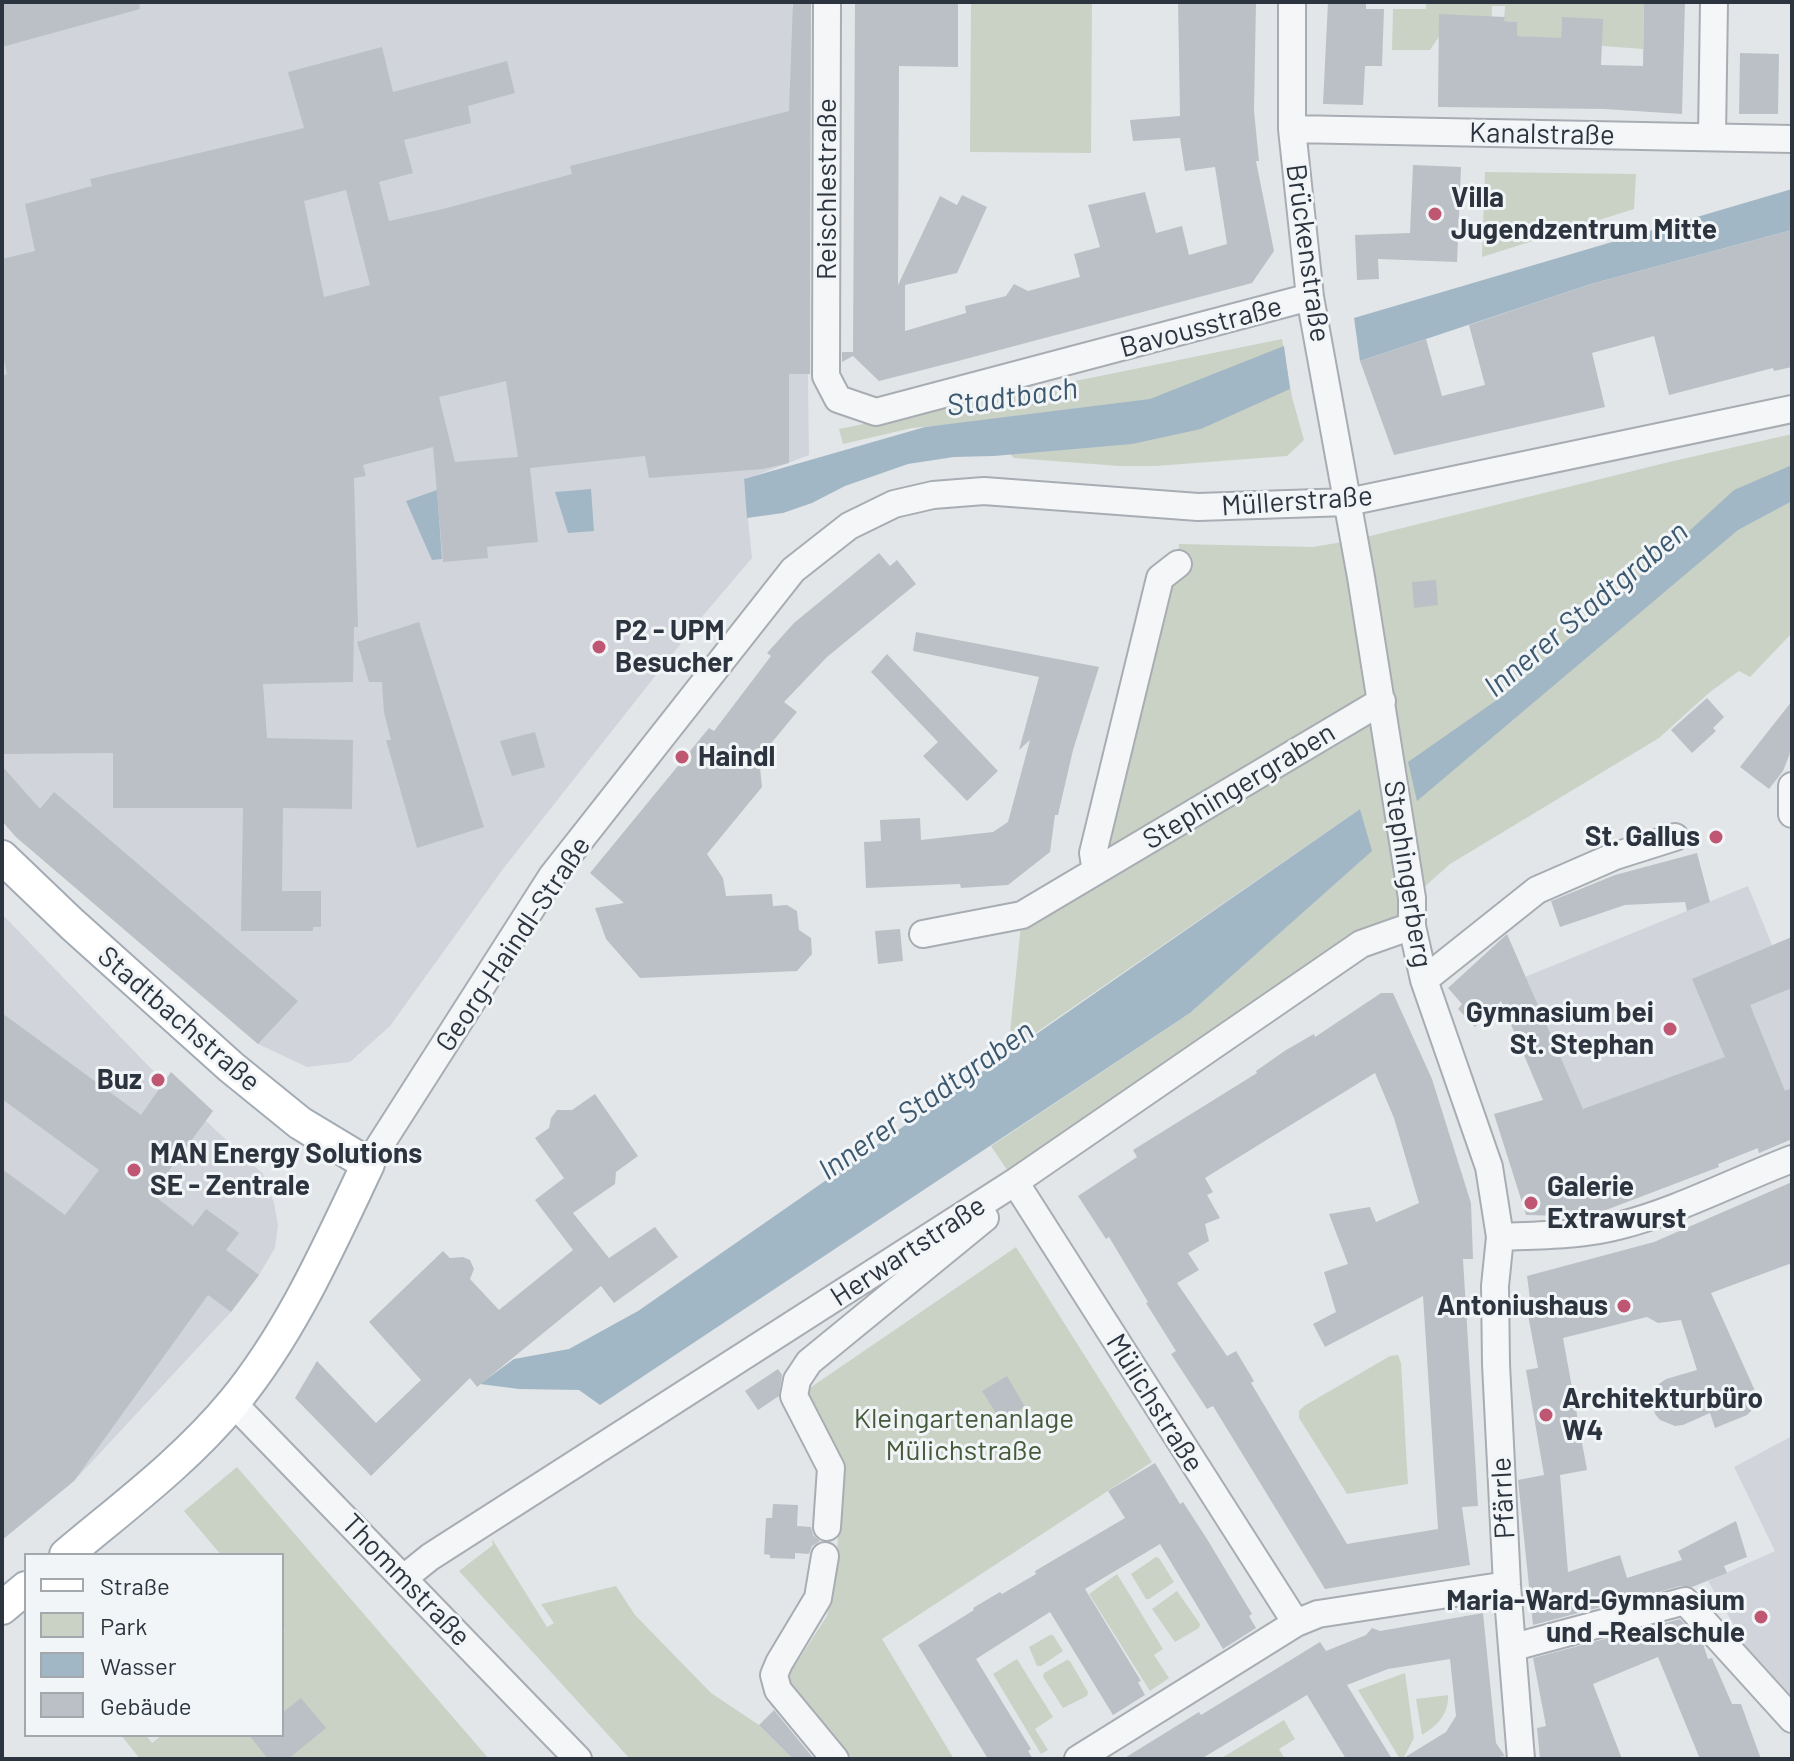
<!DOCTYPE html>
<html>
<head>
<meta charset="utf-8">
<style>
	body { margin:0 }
	#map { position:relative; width:1794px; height:1761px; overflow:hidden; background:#e3e6e9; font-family:Barlow,sans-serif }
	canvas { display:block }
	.frame { position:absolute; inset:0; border:4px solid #2c353f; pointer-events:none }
	.legend { position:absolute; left:24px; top:1553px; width:260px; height:184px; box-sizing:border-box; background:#f2f5f7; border:2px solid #a3a8ad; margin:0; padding:10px 14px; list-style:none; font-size:24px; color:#2c353f }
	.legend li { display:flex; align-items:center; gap:16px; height:40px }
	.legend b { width:40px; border:2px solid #a3a8ad }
</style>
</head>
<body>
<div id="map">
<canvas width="1794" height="1761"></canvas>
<div class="frame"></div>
<ul class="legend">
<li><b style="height:10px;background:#fff"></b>Straße</li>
<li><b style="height:22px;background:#cad2c5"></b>Park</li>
<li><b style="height:22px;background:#a2b7c5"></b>Wasser</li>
<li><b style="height:22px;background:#bac0c5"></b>Gebäude</li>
</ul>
</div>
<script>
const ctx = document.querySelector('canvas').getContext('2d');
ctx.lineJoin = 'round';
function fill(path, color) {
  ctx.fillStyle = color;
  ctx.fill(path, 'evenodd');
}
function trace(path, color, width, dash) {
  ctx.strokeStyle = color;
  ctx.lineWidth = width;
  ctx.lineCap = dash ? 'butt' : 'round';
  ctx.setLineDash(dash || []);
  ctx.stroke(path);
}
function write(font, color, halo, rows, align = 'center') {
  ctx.font = font + ' Barlow,sans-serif';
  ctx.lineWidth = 6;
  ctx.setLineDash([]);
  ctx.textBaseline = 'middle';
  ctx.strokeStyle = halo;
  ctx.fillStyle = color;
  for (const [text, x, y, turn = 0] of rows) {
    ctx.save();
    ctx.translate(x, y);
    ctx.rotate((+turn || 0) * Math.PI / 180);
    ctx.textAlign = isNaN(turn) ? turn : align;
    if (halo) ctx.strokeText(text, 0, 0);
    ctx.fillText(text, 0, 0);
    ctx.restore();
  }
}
fill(new Path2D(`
	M2 2H792L804 88 809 455 744 480 752 558 701 618 503 869 390 1026 350 1062 307 1067 258 1044 16 837 2 821Z
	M1748 886 1772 945 1792 937V1139L1759 1153 1757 1148 1718 1164 1719 1167 1591 1128 1525 977Z
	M2 914 163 1081 263 1174 274 1203 278 1225 275 1248 259 1275 231 1312 74 1481 2 1540Z
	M1792 1436V1705L1750 1653 1708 1581 1775 1551 1734 1467Z`), '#d1d5db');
fill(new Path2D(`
	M971 2H1092L1091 153 970 152Z
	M1426 2H1644L1643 49 1602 46 1562 17 1561 44 1531 45V37L1517 36 1516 22 1504 21 1505 6H1492L1491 44 1439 15 1440 35 1430 50H1392L1393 9H1426Z
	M1485 172 1636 174 1634 209 1482 257Z
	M1282 339 1292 397 1304 440 1287 456 1156 466H1119L1014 458 979 422 912 428 843 444 839 429Z
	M1792 434V633L1750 677 1739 671 1710 692 1659 738 1450 864 1412 898V926L1015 1182 991 1146 1190 1013 1371 851 1360 809 1008 1052 1022 915 1096 871 1093 853 1178 564 1179 544 1313 547 1354 540 1669 462Z
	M1016 1247 1152 1462 882 1639 954 1759H853L784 1682 827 1616 837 1564 840 1468 801 1394Z
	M1398 1355 1401 1363 1408 1484 1347 1494 1299 1418V1411L1304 1406 1390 1356Z
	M237 1467 489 1759H140L121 1735H146L152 1743 162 1735H282V1634L285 1632 282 1628V1555H221L184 1511Z
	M492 1539 547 1627 554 1623 541 1604 616 1586 635 1615 711 1693 759 1725 793 1759H630L459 1571 493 1545Z
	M1156 1557 1159 1558 1174 1582 1149 1599H1146L1131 1574Z
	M1117 1574 1163 1649 1154 1655 1169 1678 1150 1691 1089 1594Z
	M1177 1591 1200 1624 1199 1628 1175 1642 1152 1609Z
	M1050 1635H1053L1063 1651 1041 1666H1037L1029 1647Z
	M1017 1659 1053 1717 1035 1729 1048 1750 1041 1754 993 1674Z
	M1067 1660 1070 1661 1088 1692 1087 1696 1063 1708 1043 1677 1044 1673Z
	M1405 1673 1414 1738 1403 1759H1400L1358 1690Z
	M1448 1695C1449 1714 1437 1726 1422 1735L1416 1699Z
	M1284 1720 1295 1739 1279 1749 1285 1759H1220Z`), '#cad2c5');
fill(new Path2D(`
	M1792 189V230L1591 284 1360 361 1354 318Z
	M1284 346 1290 389 1201 429 1132 444 994 456 954 457 908 464 845 486 812 503 783 513 747 518 744 479 925 427 1150 399Z
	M1792 465V501L1738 530 1417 801 1408 762 1504 695 1615 599 1734 490Z
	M591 489 594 531 568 533 555 492Z
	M437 490 442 559 432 560 406 501Z
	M1360 809 1372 851 1190 1013 600 1405 579 1390 519 1389 480 1384 514 1359 569 1349 638 1311Z`), '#a2b7c5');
fill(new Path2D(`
	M2 2H139L140 9 2 47Z
	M793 2H811L810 374H789V463L763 469 649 478 645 456 530 468 538 542 487 547 488 558 443 562 433 447 363 465 366 476 354 478 358 627H354L353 682 263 684 267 738 353 740 352 809 283 808 282 891H321V927H313V931H241L243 808H113V753L2 754V376L7 374 2 351V259L35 251 25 204 92 186 90 179 304 128 288 72 382 47 393 92 507 61 515 93 468 106 471 123 404 140 413 173 379 182 389 221 443 209 572 174 570 166 789 111ZM346 190 370 285 324 297 304 201ZM506 381 518 457 455 462 439 397Z
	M855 2H958V67L899 66 898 285 940 196 957 205 962 195 987 207 957 273 905 285V331L966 313 965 306 1006 296 1014 284 1028 291 1080 277 1074 254 1100 247 1088 205 1145 192 1156 233 1182 226 1189 255 1227 244 1215 167 1185 171 1180 138 1133 141 1130 120 1180 116 1178 2H1256L1254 111 1259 161H1256L1274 251 1252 283 958 361 879 381 853 356 842 362V352H853Z
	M1328 2H1366V9H1384L1382 66H1365L1363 105 1323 104Z
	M1644 2H1685L1682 114 1604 109 1438 107 1439 14 1505 17 1504 21 1517 22V36L1561 38 1562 17 1603 19 1601 65 1643 66Z
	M1740 53 1779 54 1778 114H1739Z
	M1413 165 1461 167 1457 262 1378 259 1379 279 1357 280 1355 235 1410 233Z
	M1792 230V367L1774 371 1773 368 1669 395 1654 336 1592 353 1605 407 1394 455 1360 361 1426 339 1442 396 1485 385 1469 325 1591 284Z
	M879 553 890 566 897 560 916 584 827 657 784 702 797 712 759 758 762 787 707 854 723 878 726 896 772 894 773 906 787 905 797 911 799 930 811 938 812 954 797 971 640 978 606 939 595 908 624 903 590 873 709 728 714 731 771 656 767 653 794 623Z
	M1436 580 1438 605 1414 608 1412 582Z
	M419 622 484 827 417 848 386 740H391L384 712 382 682H369L357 642Z
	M916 632 1099 667 1073 750 1058 815H1055L1050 852 1008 885 961 888 960 884 866 888 864 842 881 841 880 820 920 818 921 840 993 832 1008 822 1030 740 1019 750 1039 677 913 651Z
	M887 654 998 771 967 801 923 756 938 742 871 672Z
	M1707 698 1724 717 1713 728 1716 731 1692 753 1671 730Z
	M1792 701V743L1789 756 1783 771 1769 789 1740 767Z
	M535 732 545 767 512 776 500 741Z
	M2 766 40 809 54 792 298 1001 258 1044 16 837 2 821Z
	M1697 853 1710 902 1687 911 1685 902 1625 905 1560 927 1551 901 1615 875Z
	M900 929 903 961 878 964 875 931Z
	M1507 934 1583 1109 1725 1057 1692 979 1792 937V988L1750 1005 1785 1091 1792 1088V1139L1759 1153 1758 1148 1718 1164 1719 1167 1606 1210 1564 1216 1526 1215 1494 1114 1543 1100 1501 1001 1475 1027 1458 1009 1462 1004 1448 988Z
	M1381 993H1393L1432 1079 1471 1203 1473 1259H1463L1478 1506 1462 1507 1470 1565 1325 1589 1213 1406 1207 1409 1171 1354 1176 1351 1146 1303 1148 1302 1109 1237 1106 1239 1078 1196 1137 1157 1133 1150 1257 1073 1256 1071 1286 1050 1314 1034 1315 1037ZM1375 1073 1394 1118 1419 1203 1376 1222 1370 1207 1329 1214 1348 1264 1324 1272 1336 1312 1313 1324 1325 1347 1423 1296 1438 1529 1347 1544 1251 1383 1254 1381 1236 1351 1227 1356 1177 1283 1199 1270 1188 1253 1209 1241 1205 1224 1220 1218 1207 1195 1213 1192 1205 1178Z
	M2 1013 141 1115 171 1072 213 1111 152 1194 193 1226 206 1209 239 1233 226 1250 259 1275 231 1312 208 1295 74 1481 2 1540V1169L65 1215 99 1170 2 1099Z
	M595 1094 638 1156 616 1172 615 1184 573 1213 609 1258 655 1227 678 1257 614 1303 601 1286 477 1387 470 1378 371 1476 295 1398 317 1361 376 1423 421 1380 369 1322 443 1251 450 1258 463 1257 470 1260 474 1269 470 1279 499 1310 573 1250 535 1200 564 1178 535 1138 549 1128 551 1118 557 1110H572Z
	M1792 1182V1263L1711 1293 1760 1402 1747 1415 1715 1428 1710 1413 1683 1425 1675 1426 1660 1420 1655 1414 1652 1398 1659 1384 1666 1379 1697 1370 1681 1320 1658 1323 1647 1317 1563 1338 1587 1470 1560 1475 1568 1572 1620 1555 1627 1578 1682 1560 1678 1551 1736 1521 1747 1557 1724 1566 1727 1573 1692 1587 1681 1586 1533 1625 1518 1480 1544 1475 1526 1370 1538 1368 1528 1315 1532 1314 1527 1276 1654 1242Z
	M778 1369 782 1375 779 1396 758 1410 745 1391Z
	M1007 1376 1025 1407 1001 1421 982 1391Z
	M1155 1463 1180 1504 1183 1502 1207 1539 1252 1614 1249 1616 1256 1628 1223 1649 1160 1544 1085 1589 1141 1681 1138 1682 1145 1695 1113 1715 1050 1612 976 1659 1031 1749 1028 1751 1033 1759H988L918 1645 974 1610 973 1608 1000 1592 1002 1594 1036 1574 1035 1571 1125 1518 1108 1491Z
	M773 1504 798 1505 797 1526 811 1527 813 1535 820 1541 812 1546 809 1554 795 1553V1559L770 1558V1555L764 1554 766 1518H772Z
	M1483 1613 1496 1743 1505 1756 1485 1759H1402L1446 1732 1456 1716 1450 1659 1388 1669 1347 1685 1392 1759H1346L1307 1695 1201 1759H1123L1199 1712 1201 1715 1320 1642 1326 1651 1366 1635 1372 1628 1380 1631Z
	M1680 1619 1703 1644 1708 1659 1712 1658 1732 1704H1741L1761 1759H1700L1658 1657 1593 1684 1622 1759H1540L1537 1728 1546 1726 1533 1658Z
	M301 1698 326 1728 288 1759H268L249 1735H282V1713Z
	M774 1710 814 1759H793L759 1725Z`), '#bac0c5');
const minor = new Path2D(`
	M827 2 826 376 838 399 876 412 1310 297
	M1292 2V129L1310 297 1361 577 1412 898V926L1424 980 1489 1167 1500 1237 1495 1286 1496 1364 1507 1585 1521 1759
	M1292 129 1792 139
	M1712 137 1714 2
	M1792 786V814
	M1096 871 1093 853 1160 578 1178 564
	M923 934 1022 915 1382 701
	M1424 980 1537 890 1615 856 1675 837
	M368 1164 552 876 793 570 849 526 894 504 933 495 984 491 1198 507 1348 502 1792 409
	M1015 1182 1296 1623
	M1500 1237C1539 1235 1580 1236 1618 1226 1678 1211 1734 1181 1792 1159
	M233 1403 578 1759
	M827 1527 831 1468 794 1396 797 1380 809 1362 985 1218
	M825 1556 818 1598 779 1663 774 1675 778 1690 835 1759
	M404 1578 430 1557 1015 1182 1361 944 1412 926
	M1514 1647 1685 1601 1792 1719
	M1078 1759 1296 1623 1318 1614 1507 1585`);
const major = new Path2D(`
	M2 857 72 924 231 1067 300 1123 368 1164C329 1246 292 1331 233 1403 185 1461 123 1507 66 1555
	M2 1608 26 1588`);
trace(minor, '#a8adb3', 30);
trace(major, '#a3acb4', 36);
trace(minor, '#f5f6f8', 26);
trace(major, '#fff', 32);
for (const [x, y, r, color] of [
	[1435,214,8,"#bf5672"],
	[599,647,8,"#bf5672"],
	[682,757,8,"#bf5672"],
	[1716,837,8,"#bf5672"],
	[1670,1029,8,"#bf5672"],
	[158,1080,8,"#bf5672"],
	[134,1170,8,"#bf5672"],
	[1531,1203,8,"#bf5672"],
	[1624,1306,8,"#bf5672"],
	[1546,1415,8,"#bf5672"],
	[1761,1617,8,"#bf5672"]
]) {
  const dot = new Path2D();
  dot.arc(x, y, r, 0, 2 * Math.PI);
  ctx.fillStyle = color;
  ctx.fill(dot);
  trace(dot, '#f2f5f7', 3);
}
write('28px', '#2c353f', '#f2f5f7', [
	["Kanalstraße",1542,134,1],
	["Reischlestraße",827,189,-90],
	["Brückenstraße",1308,253,82],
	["Bavousstraße",1201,327,-15],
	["Müllerstraße",1297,501,-4],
	["Stephingergraben",1239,786,-31],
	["Stephingerberg",1408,874,81],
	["Georg-Haindl-Straße",513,944,-56],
	["Stadtbachstraße",179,1019,41],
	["Herwartstraße",908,1251,-33],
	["Mülichstraße",1155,1403,58],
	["Pfärrle",1503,1498,-93],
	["Thommstraße",406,1580,46]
]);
write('bold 28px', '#2c353f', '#f2f5f7', [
	["Villa",1451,198],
	["Jugendzentrum Mitte",1451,230],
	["P2 - UPM",615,631],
	["Besucher",615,663],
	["Haindl",698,757],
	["St. Gallus",1700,837,"right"],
	["Gymnasium bei",1654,1013,"right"],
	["St. Stephan",1654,1045,"right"],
	["Buz",142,1080,"right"],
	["MAN Energy Solutions",150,1154],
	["SE - Zentrale",150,1186],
	["Galerie",1547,1187],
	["Extrawurst",1547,1219],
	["Antoniushaus",1608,1306,"right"],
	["Architekturbüro",1562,1399],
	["W4",1562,1431],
	["Maria-Ward-Gymnasium",1745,1601,"right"],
	["und -Realschule",1745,1633,"right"]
], 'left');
write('28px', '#445a3b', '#f2f5f7', [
	["Kleingartenanlage",964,1419],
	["Mülichstraße",964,1451]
]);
write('italic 30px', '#3b586f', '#f2f5f7', [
	["Stadtbach",1012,397,-8],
	["Innerer Stadtgraben",1586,609,-40],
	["Innerer Stadtgraben",926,1100,-35]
]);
</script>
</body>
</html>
